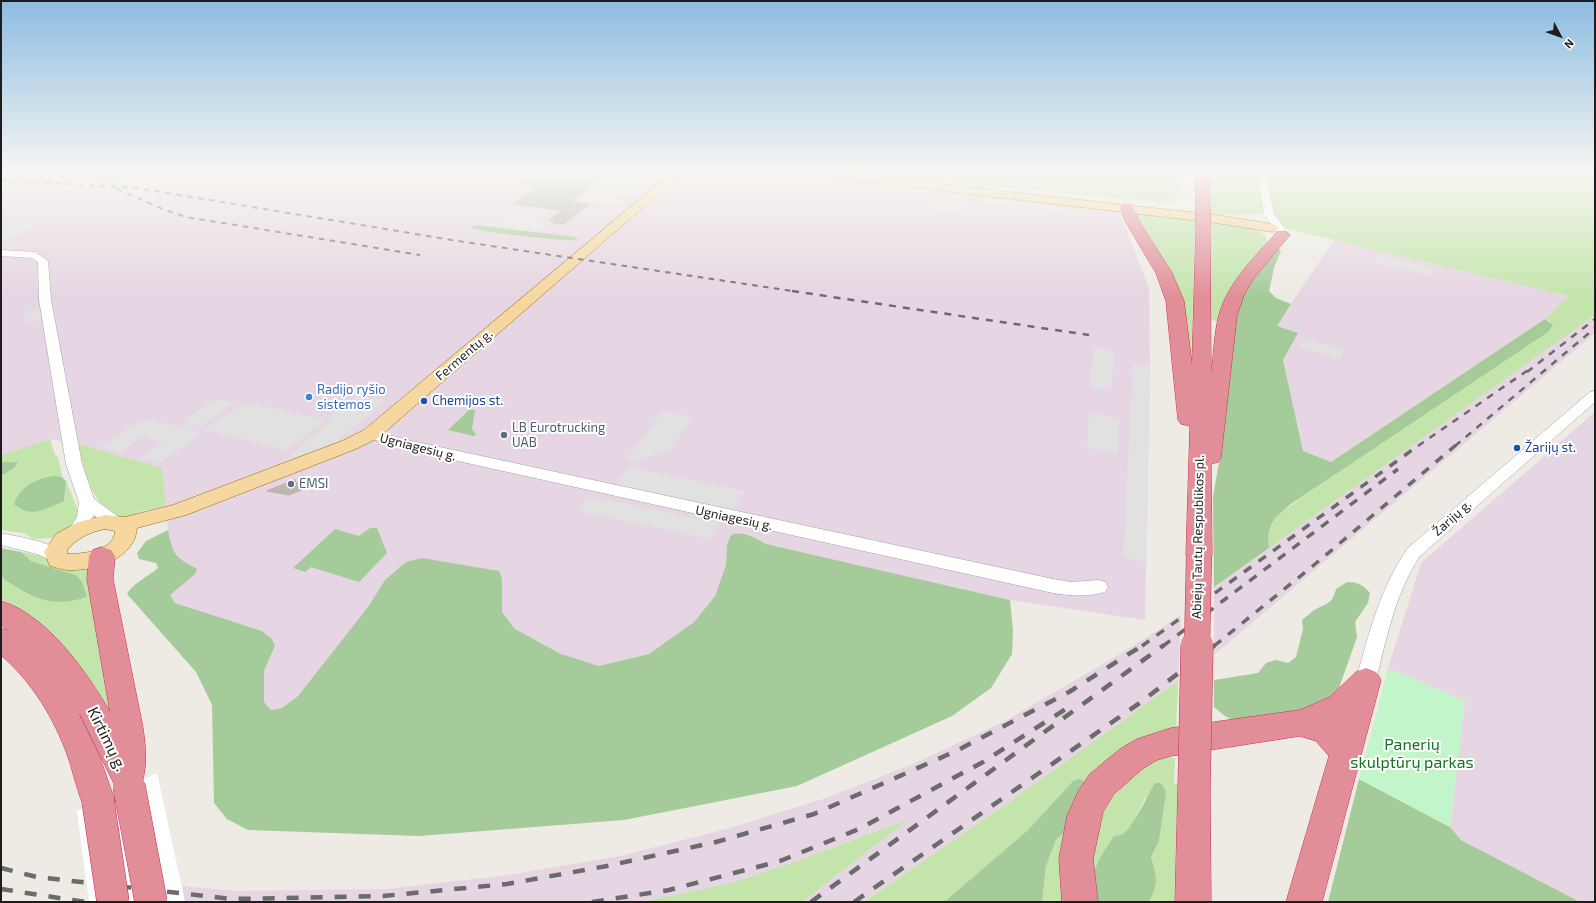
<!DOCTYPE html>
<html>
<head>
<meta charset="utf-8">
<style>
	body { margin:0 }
	#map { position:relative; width:1596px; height:903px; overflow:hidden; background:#edebe3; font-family:"Exo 2",sans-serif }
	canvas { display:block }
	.frame { position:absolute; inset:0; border:2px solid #1d1d1d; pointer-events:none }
	.north { position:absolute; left:1540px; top:16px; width:40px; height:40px; -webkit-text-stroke:3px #fff; paint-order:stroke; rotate:131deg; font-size:11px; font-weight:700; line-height:16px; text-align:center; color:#1d1d1d }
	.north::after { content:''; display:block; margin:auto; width:14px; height:18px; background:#1d1d1d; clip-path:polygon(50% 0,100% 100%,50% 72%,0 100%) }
</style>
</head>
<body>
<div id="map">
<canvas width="1596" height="903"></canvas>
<div class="frame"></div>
<div class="north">N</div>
</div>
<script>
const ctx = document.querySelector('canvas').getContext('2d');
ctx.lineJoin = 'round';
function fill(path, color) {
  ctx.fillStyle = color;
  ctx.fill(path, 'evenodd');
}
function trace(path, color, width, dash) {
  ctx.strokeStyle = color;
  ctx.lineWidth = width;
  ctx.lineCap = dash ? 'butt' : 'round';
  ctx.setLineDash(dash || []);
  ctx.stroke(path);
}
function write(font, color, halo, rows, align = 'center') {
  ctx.font = font + ' "Exo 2",sans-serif';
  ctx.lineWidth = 4;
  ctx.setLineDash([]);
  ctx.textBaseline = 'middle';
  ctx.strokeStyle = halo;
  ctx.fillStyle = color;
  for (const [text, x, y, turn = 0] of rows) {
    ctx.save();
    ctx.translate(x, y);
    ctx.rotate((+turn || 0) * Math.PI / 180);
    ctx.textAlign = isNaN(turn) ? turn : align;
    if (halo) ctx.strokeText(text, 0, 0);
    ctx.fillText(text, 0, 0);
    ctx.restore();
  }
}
fill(new Path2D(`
	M1 172H787L1119 211 1149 288 1150 366 1145 620 1010 600 766 544 748 534 727 545 726 565 715 596 694 622 649 654 599 666 561 654 515 629 502 612V579L385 580 368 607 298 696 282 708 271 710 264 702V671L275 647 272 639 262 631 175 603 170 596 174 590 195 574 179 559 172 549 168 530 162 468 78 444 50 439 1 455Z
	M1334 240 1570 296 1545 319 1331 462 1303 451 1283 360 1298 333 1276 326Z
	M1595 315V333L1214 655V587Z
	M1595 412V902H1580L1461 840 1450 827 1465 701 1388 668 1421 563Z
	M1181 615 1178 681 1009 802 864 902H802L908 819 797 861 731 883 642 902H185L182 886 236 891 387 889 509 875 620 856 730 828 823 799 913 764 1005 721 1120 654Z`), '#e6d5e2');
fill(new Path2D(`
	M830 172H1184L1183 182 1174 201 1168 203Z
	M1211 172H1257L1264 213 1240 215 1211 214Z
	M1266 172H1595V315L1269 548C1267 531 1269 527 1280 513L1551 322 1545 319 1569 296 1288 229C1267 219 1269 191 1266 172Z
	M1134 213 1195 218 1191 368 1185 326Z
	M1211 220C1223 222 1271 226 1267 243L1240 276 1219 321 1210 320Z
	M50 439 55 455 58 457 62 477 55 476 47 508 64 501 66 481 81 518 62 535 51 538 34 539 24 533 1 530V476L14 468 18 462H1V455Z
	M78 444 162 468 166 506 139 512 138 518C130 518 121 519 114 515 90 501 84 469 78 444Z
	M21 552 89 565 114 696 110 714 97 689 77 663 15 607 1 599V577C30 598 51 609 87 597L76 575 31 561Z
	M1178 681 1176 730 1158 732 1140 741 1085 788 1073 781 1028 830 944 902H864L1009 802Z
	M1164 757 1175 758 1174 783 1178 784 1174 902H1149C1159 883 1157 877 1151 857L1159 841 1166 794 1145 798 1132 825 1090 881 1096 825 1113 797 1132 774 1145 763Z
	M909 819 802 902H642L731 883 797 861Z
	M1066 831V902H1042L1046 866 1056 840Z`), '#c3e5ab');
fill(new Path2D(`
	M474 225 575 237 578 240C572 242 478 232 471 228Z
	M1278 247 1281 251 1274 268 1269 291 1276 298 1291 304 1277 326 1298 333 1283 360 1303 451 1331 462 1545 319 1553 325 1548 332 1291 504C1274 518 1266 525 1269 548L1214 587 1213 497 1224 433 1230 335 1233 315 1251 277Z
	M470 409 475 410 472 429 476 435 474 436 448 430Z
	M1 462H18L14 468 1 476Z
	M55 476 62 477 66 481 64 501C46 509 30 519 14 504 21 486 36 478 55 476Z
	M370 528H377L387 553 359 582 311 567 305 572 293 568 335 529 359 536Z
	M168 530C173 555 174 556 197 569L195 574 170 595 175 603 262 631 272 639 275 646 264 671V702L271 710 282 708 298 696 368 607 385 580 406 562 422 558 499 571 502 579V612L515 629 561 654 599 666 649 654 694 622 715 596 726 565 727 545 731 535C743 530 756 538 766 544L1010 600 1013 630 1012 654 991 688 952 716 797 786 624 820 419 836 248 830 227 819 214 803 212 705 196 672 127 594C133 583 149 576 158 568L156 563 139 559 137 553 146 541Z
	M1 548 21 552 31 561 76 575 82 582 87 597C51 609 31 598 1 577Z
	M1347 582C1358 582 1363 585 1370 593L1368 603 1355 622 1357 637 1339 688 1325 702 1305 714 1240 724 1225 716 1214 707V680L1258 673 1266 663 1276 660 1288 663 1296 657 1303 629 1302 620C1307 616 1312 611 1318 608 1330 602 1332 603 1336 589Z
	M1079 779 1085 782 1066 831 1056 840 1046 866 1042 902H944L1028 830 1073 781Z
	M1359 779 1450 827 1461 840 1580 902H1328Z
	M1155 783H1160L1164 787 1166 794 1159 841 1151 857C1157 877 1159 883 1149 902H1088C1090 874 1098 860 1114 836 1117 836 1121 835 1123 834 1132 829 1148 794 1155 783Z`), '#a5cb9a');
fill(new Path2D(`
	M1388 668 1465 701 1450 827 1359 779Z`), '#c2f6ca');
fill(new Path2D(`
	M465 172H514L516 173 496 186 451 180Z
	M653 172H661L629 197 588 193 613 174 646 178Z
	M733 172H768L812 177 807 182 731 173Z
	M882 185 926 190 923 195 879 190Z
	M586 195 625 201 620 205 579 200Z
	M936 198 965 201 960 213 930 209Z
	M982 198 1068 207V212L980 202Z
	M507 215 534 218 530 221 546 223 535 232 486 225 495 219H501Z
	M27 217 41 218V222L7 240 1 239V230Z
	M1377 255 1434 269 1432 276 1374 262Z
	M40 309 42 319 26 323 24 312Z
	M1305 339 1345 350 1340 359 1299 347Z
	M1093 347 1114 350 1112 390 1090 386Z
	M1133 364 1150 366 1145 562 1123 557Z
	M357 395 386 400 337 441 290 459H286L331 421 326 420 287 450 204 430 245 402 326 420Z
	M216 399 234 403 202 426 196 424 189 430 202 433 160 463 140 458 163 442 143 437 121 452 100 447 143 419 182 427 188 423 183 421Z
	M662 411 694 417 669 450 634 462 625 461Z
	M1089 413 1119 418 1118 453 1087 448Z
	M629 467 745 491 733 512 614 487Z
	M588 496 719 523 711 539 577 511Z`), '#e1e1e1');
fill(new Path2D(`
	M157 773 185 902H89L77 811Z`), '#fff');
const building = new Path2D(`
	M530 172H571L605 176 571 201 590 204 563 224 553 223 556 221 550 220 562 210 513 204 536 187 528 186 517 180Z
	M295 480 302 490 289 495 267 491Z`);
fill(building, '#beb7b0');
trace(building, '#beb3a6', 1);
const minor = new Path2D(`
	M1257 172H1265L1274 214 1285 229 1284 231H1276L1264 214Z
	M1 250 35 252 48 261 51 300 82 464 94 499 120 518 122 522 120 526C109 529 102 521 94 515L82 535 76 537 70 535 68 531 77 517 79 502 66 464 39 300 38 262 32 258 1 256Z
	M1595 391V402L1420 556C1395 594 1387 637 1376 680L1373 686 1366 688 1359 686 1356 680C1369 633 1380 588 1408 548L1590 392Z
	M371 430 407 440 1053 579 1071 582 1099 580 1105 582 1108 587 1105 592C1088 597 1070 596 1053 593L404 449 366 437 364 434 366 431Z
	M1 533C17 537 55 541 64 556L61 560 55 562 37 554 1 545Z`);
const major = new Path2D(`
	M672 172H684L378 438 356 449 186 515 137 528C135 559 94 571 68 570 62 570 56 567 50 566L44 552 56 534 76 523 105 515 125 517 173 505 342 441 364 430ZM105 529 115 531C114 551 83 554 67 554V550C77 538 90 532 105 529Z
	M802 172H833L1216 215 1273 224 1279 228 1273 232 1216 223 807 175 803 174Z`);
const highway = new Path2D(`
	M1196 172H1210V209L1208 212H1198L1196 209Z
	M1127 204 1132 205 1139 221 1172 273 1184 301 1192 365 1196 226 1198 223H1208L1210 226 1211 373C1214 354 1214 333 1219 315 1228 282 1255 257 1277 232H1287L1290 235 1254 278 1244 295 1237 315 1221 457 1218 462 1211 464 1212 555 1208 561 1199 564 1190 561 1186 555 1190 426 1181 424 1178 420 1166 301 1156 273 1125 221 1120 208 1122 205Z
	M102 547 111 550 115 556 113 579 143 728C146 749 148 771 139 790L128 795 117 790 80 714H79L99 755 115 801 110 812 98 816 86 812C78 794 74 775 68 757 54 718 32 682 1 655V628L9 631 1 625V601C47 615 87 672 110 712L87 579 89 556 93 550Z
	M1366 668 1376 672 1381 680 1322 902H1286L1329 756 1316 741 1300 736 1171 756 1157 760 1142 769 1114 794 1103 812 1093 859 1098 902H1062L1059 859 1067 816 1079 790 1090 774 1120 749 1137 739 1171 728 1300 710 1330 697 1356 672Z
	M1194 774 1206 778 1210 789 1211 902H1175L1178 789 1182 778Z`);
trace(minor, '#a4a4a4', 1);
trace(major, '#8d6b08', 1);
trace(highway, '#ce2d58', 1);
fill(minor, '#fff');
fill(major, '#f6d79f');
fill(highway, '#e18e98');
trace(new Path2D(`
	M98 178 118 181
	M1 180 137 188 458 241 799 292
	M117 189 165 210 186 217 420 255`), '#6b6b6b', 2, [5.5, 5.5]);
trace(new Path2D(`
	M792 291 1089 335
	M1527 372 1595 319
	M1418 446 1531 368
	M1455 446 1595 328`), '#6b6b6b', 2.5, [7, 7]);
trace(new Path2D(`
	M1142 646 1419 445
	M1163 646 1398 469
	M1214 646 1314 565 1456 445`), '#6b6b6b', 3.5, [9, 9]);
trace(new Path2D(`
	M1 868 37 877 232 899 383 896 507 884 607 866 716 842 814 814 956 751 1069 692 1143 645
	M1 889 85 902
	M592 902 669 890 780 861 859 829 983 762 1075 703
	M811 902 1164 645
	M854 902 1141 702 1215 645`), '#6b6b6b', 4.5, [12, 12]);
const highwayBridgeFar2 = new Path2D(`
	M1203 209V226`);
const highwayBridgeFar1 = new Path2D(`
	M1197 646 1199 555`);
const highwayBridge = new Path2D(`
	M129 786 151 902
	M1194 789 1197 645
	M98 801 113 902`);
trace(highwayBridgeFar2, '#ce2d58', 16, []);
trace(highwayBridgeFar1, '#ce2d58', 26, []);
trace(highwayBridge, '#ce2d58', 33, []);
trace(highwayBridgeFar2, '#e18e98', 15);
trace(highwayBridgeFar1, '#e18e98', 25);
trace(highwayBridge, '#e18e98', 32);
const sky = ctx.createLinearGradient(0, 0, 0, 298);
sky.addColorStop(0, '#8dbce2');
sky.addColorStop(0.58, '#f7f6f2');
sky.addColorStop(1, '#f7f6f200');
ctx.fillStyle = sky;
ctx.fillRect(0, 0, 1596, 298);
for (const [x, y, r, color] of [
	[309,397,4,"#3f7fe0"],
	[424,401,4,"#1a4fb4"],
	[504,435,4,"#5c6f8a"],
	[1517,448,4,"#1a4fb4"],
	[291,484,4,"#5c6f8a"]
]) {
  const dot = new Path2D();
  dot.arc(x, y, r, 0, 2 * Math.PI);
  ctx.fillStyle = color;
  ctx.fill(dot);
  trace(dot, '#fff', 1.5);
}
write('13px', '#1d1d1d', '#fff', [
	["Fermentų g.",464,355,-41],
	["Ugniagesių g.",418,447,14],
	["Ugniagesių g.",734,518,12],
	["Žarijų g.",1452,518,-42],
	["Abiejų Tautų Respublikos pl.",1198,537,-89]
]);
write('13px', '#366cbe', '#fff', [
	["Radijo ryšio",317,390],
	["sistemos",317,405]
], 'left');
write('13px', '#164399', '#fff', [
	["Chemijos st.",432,401],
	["Žarijų st.",1525,448]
], 'left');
write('13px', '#4e5e75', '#fff', [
	["LB Eurotrucking",512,428],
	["UAB",512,443],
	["EMSI",299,484]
], 'left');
write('16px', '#1d1d1d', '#fff', [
	["Kirtimų g.",107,739,64]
]);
write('16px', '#117421', '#fff', [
	["Panerių",1412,745],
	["skulptūrų parkas",1412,763]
]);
</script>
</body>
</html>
